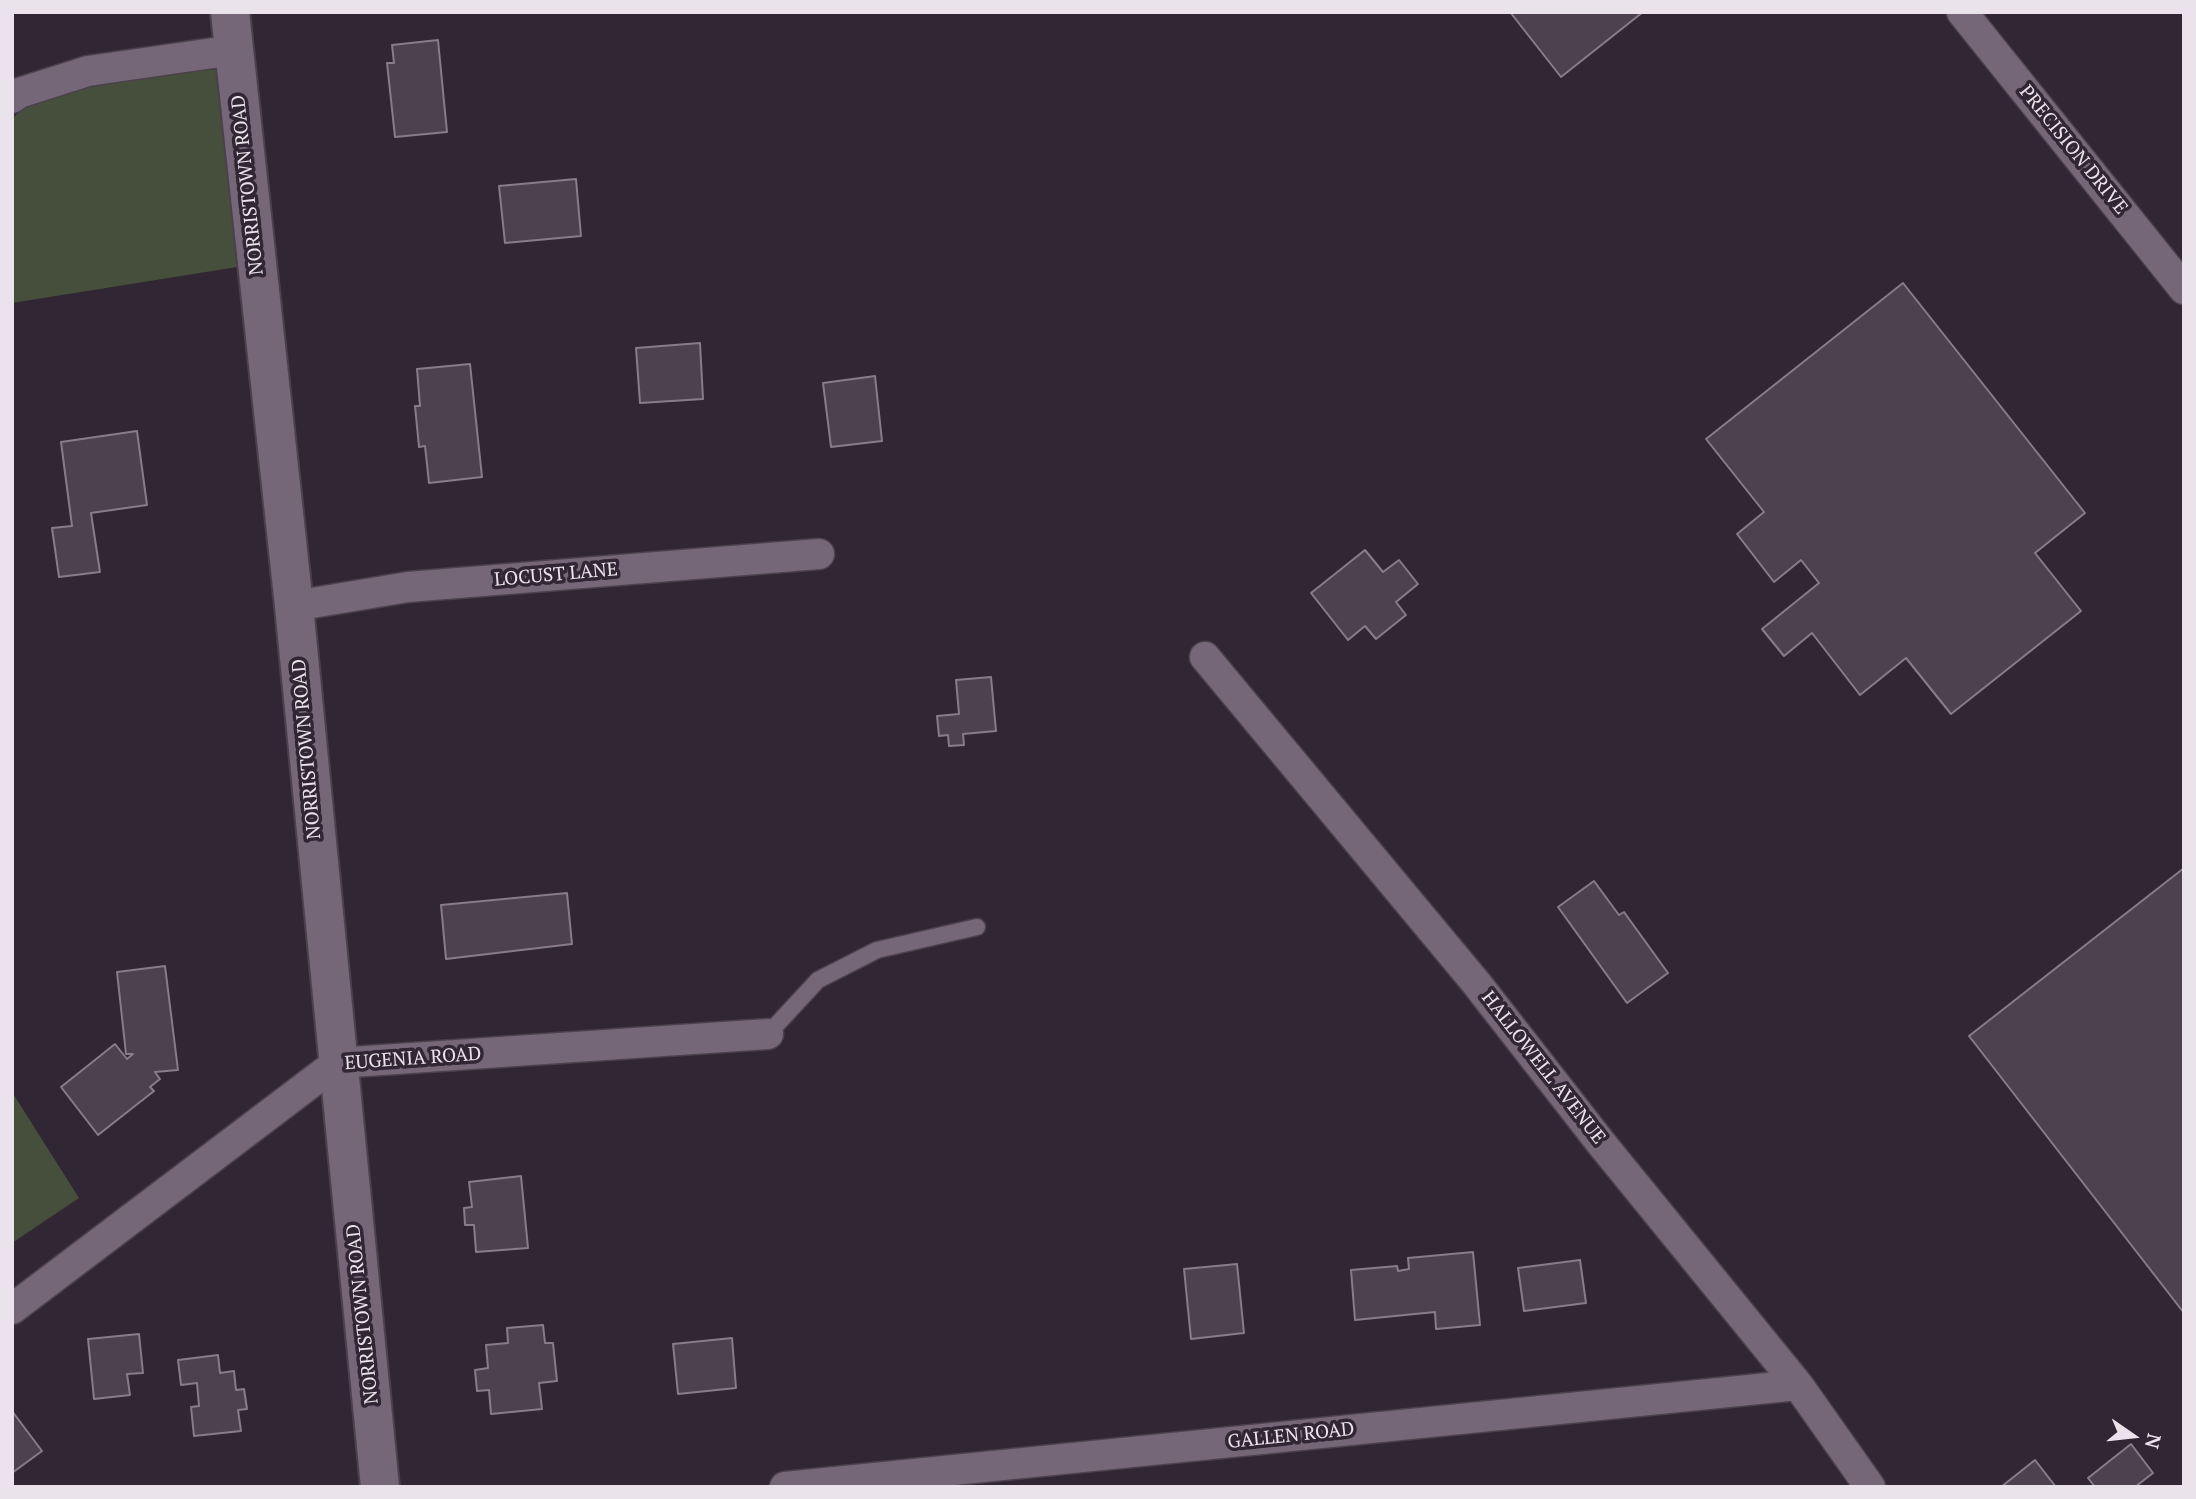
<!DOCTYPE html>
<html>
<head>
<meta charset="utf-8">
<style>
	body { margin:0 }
	#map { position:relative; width:2196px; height:1499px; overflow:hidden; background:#312633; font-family:"PT Serif",serif }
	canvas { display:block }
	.frame { position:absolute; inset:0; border:14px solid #ebe3ec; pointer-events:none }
	.north { position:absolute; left:2098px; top:1401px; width:70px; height:70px; -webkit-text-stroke:5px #312633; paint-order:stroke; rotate:104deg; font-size:19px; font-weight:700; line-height:28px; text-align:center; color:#ebe3ec }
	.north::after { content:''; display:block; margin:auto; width:24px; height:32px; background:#ebe3ec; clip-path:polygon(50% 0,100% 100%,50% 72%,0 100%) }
</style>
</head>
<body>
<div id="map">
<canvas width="2196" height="1499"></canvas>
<div class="frame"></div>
<div class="north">N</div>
</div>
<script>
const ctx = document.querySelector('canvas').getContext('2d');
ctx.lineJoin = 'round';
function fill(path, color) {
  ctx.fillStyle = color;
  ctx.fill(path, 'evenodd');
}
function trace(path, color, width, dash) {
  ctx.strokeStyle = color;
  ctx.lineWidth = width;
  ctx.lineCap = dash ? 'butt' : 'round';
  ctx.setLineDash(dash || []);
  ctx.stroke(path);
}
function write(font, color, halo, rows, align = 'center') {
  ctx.font = font + ' "PT Serif",serif';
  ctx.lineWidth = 7;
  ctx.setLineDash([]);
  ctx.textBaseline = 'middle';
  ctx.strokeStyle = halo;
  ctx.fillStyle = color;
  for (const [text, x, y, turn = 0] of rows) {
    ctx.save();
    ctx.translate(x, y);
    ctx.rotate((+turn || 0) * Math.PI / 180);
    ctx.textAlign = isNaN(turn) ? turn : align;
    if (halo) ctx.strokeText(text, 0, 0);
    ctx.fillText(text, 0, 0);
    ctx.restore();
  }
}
fill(new Path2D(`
	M236 68 256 264 12 303V118L60 80Z
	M12 1092 79 1198 12 1243Z`), '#464f3b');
const building = new Path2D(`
	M1510 12H1643L1561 77Z
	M438 40 447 132 395 137 387 63H394L392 45Z
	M576 179 581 236 505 243 499 186Z
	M1903 283 2085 513 2035 553 2081 611 1951 714 1906 658 1860 695 1812 633 1784 656 1762 629 1819 583 1801 560 1774 582 1737 534 1764 512 1706 439Z
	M700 343 703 399 640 403 636 348Z
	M470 364 482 477 429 483 425 446 419 447 415 406H420L417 369Z
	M875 376 882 441 831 447 823 383Z
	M137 431 147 505 91 513 100 572 59 577 52 528 72 526 61 442Z
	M1365 550 1383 572 1399 560 1418 584 1396 602 1406 615 1376 639 1365 626 1348 640 1311 593Z
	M991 677 996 731 963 734 964 745 949 746 948 735 939 736 937 716 959 714 956 680Z
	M2184 868V1313L1969 1036Z
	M1594 881 1619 915 1624 912 1668 973 1627 1003 1558 907Z
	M567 893 572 944 446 959 441 905Z
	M165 966 178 1070 155 1072 160 1079 150 1087 154 1091 98 1135 61 1087 115 1044 127 1059 133 1054H126L117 972Z
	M521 1176 528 1248 476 1252 474 1225H465L464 1208 472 1207 469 1182Z
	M1473 1252 1480 1325 1436 1329 1435 1312 1355 1320 1351 1270 1397 1266 1398 1271 1409 1269 1408 1258Z
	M1580 1260 1586 1303 1524 1311 1518 1268Z
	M1237 1264 1244 1333 1191 1339 1184 1269Z
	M543 1325 545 1343H553L557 1381 539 1383 542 1409 491 1414 489 1390 477 1391 475 1370 488 1368 486 1345 508 1343 507 1328Z
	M139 1334 143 1373 127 1374 130 1395 94 1399 88 1339Z
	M732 1338 736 1388 678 1394 673 1344Z
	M218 1355 220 1373 234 1371 236 1390 244 1389 247 1409 238 1410 241 1431 194 1436 191 1407 199 1406 197 1383 181 1385 178 1360Z
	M12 1411 42 1451 12 1473Z
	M2131 1444 2153 1473 2135 1487H2095L2088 1478Z
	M2035 1460 2056 1487H2001Z`);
fill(building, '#4e414f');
trace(building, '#887b8a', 2);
const lane = new Path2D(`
	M768 1034 818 980 877 950 977 927`);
const street = new Path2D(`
	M1962 12 2184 289
	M12 98 19 93 88 71 234 50
	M294 606 408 587 819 554
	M1205 657 1477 984 1601 1143 1798 1385 1870 1487
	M12 1309 337 1063 768 1034
	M785 1487 1798 1385`);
const secondary = new Path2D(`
	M230 12 294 606 380 1487`);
trace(lane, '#4b414c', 19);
trace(street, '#4b414c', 33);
trace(secondary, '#4b414c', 42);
trace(lane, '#756777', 16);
trace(street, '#756777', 30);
trace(secondary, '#756777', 38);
write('19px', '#ebe3ec', '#312633', [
	["PRECISION DRIVE",2073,150,51],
	["NORRISTOWN ROAD",248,185,-96],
	["LOCUST LANE",556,575,-5],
	["NORRISTOWN ROAD",307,749,-95],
	["EUGENIA ROAD",413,1059,-4],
	["HALLOWELL AVENUE",1543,1068,52],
	["NORRISTOWN ROAD",363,1314,-96],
	["GALLEN ROAD",1291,1436,-6]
]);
</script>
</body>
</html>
